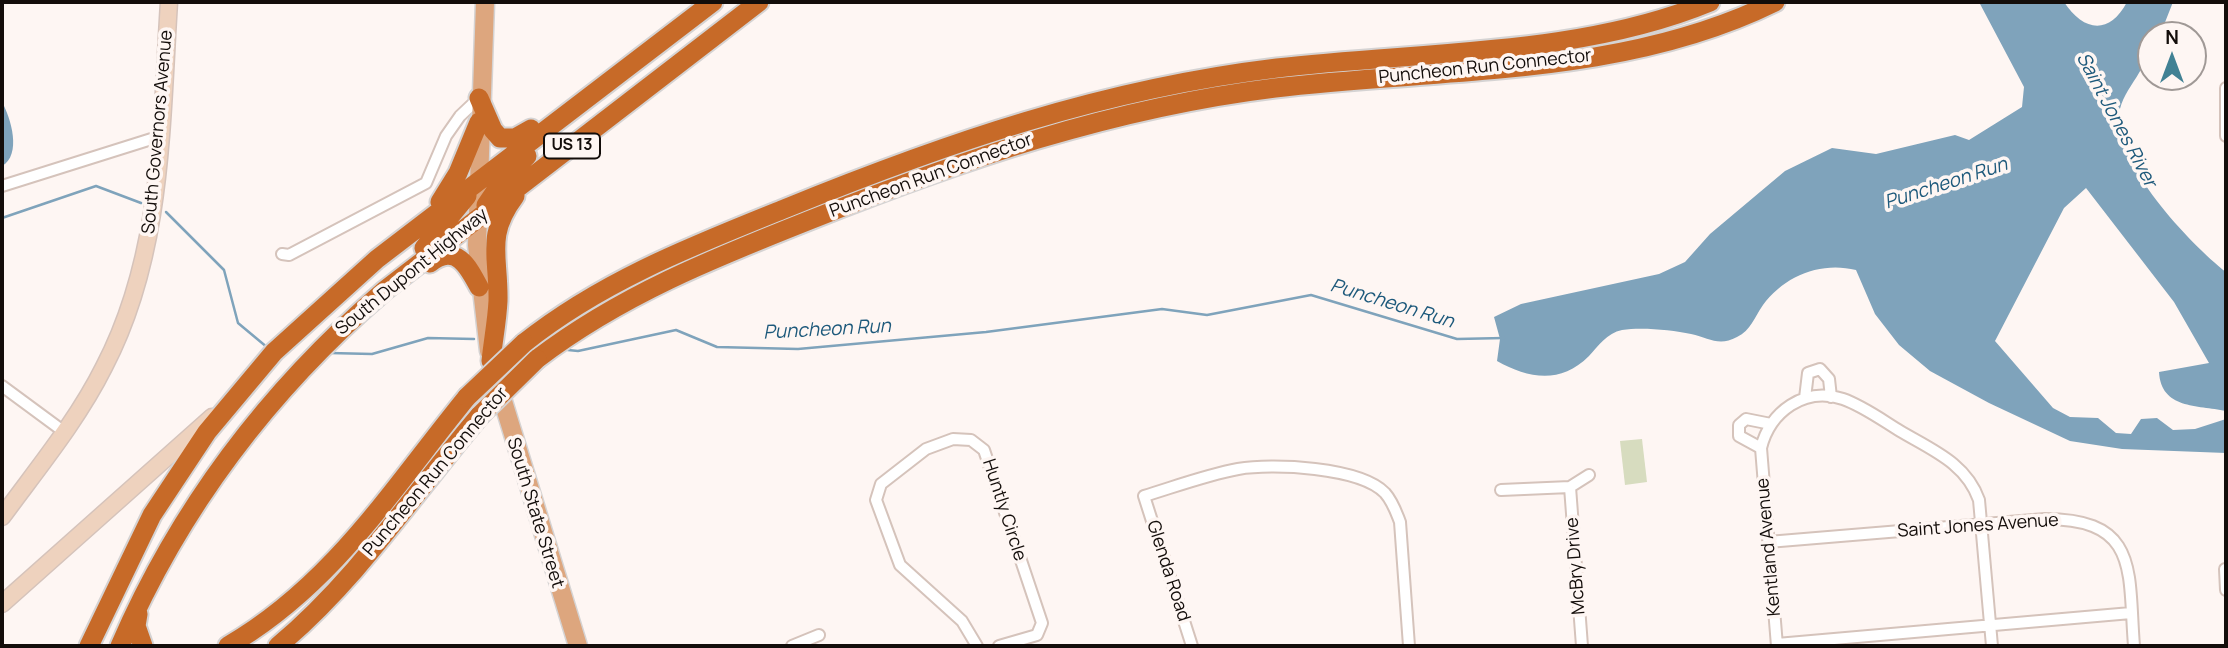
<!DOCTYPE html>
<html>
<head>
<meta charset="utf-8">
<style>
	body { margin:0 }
	#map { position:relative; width:2228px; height:648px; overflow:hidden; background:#fef6f3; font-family:Manrope,sans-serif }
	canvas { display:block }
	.frame { position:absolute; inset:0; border:4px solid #130d0a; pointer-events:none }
	.north { position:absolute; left:2137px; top:21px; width:70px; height:70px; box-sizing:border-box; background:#fef6f3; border:2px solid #a09996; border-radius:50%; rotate:0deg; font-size:19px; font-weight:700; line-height:28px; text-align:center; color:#130d0a }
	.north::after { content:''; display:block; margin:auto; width:24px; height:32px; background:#418194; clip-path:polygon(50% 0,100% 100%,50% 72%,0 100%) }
</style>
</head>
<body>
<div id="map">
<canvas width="2228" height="648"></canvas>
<div class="frame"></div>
<div class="north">N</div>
</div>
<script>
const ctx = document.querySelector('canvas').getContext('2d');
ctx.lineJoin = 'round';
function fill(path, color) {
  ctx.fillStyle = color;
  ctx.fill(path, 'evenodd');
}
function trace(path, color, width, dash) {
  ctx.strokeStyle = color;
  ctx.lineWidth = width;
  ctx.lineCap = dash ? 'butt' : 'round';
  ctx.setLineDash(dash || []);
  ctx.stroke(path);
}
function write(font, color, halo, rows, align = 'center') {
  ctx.font = font + ' Manrope,sans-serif';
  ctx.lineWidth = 7;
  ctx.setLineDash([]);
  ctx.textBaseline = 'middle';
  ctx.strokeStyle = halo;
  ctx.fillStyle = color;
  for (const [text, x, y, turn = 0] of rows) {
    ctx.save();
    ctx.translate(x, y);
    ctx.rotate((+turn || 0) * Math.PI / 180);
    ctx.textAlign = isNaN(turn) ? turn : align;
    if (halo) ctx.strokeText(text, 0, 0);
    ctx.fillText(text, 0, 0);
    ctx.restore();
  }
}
fill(new Path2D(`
	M1642 439 1647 482 1625 485 1620 441Z`), '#d7dcbf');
fill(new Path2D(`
	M1979 2H2064C2083 31 2109 36 2127 2H2173L2160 35H2151C2151 70 2123 86 2119 114 2114 163 2189 243 2226 272V411C2197 405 2161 409 2159 372L2209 363 2174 302 2086 188 2064 208 1995 341 2053 408 2070 417 2098 418 2116 433 2131 434 2141 419 2157 418 2173 430 2195 429 2226 419V453L2122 449 2070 441 1989 403 1930 371 1899 345 1875 314 1856 270C1821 261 1784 276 1763 305 1754 318 1751 330 1737 337 1719 347 1709 338 1691 334 1672 330 1642 327 1622 330 1607 333 1598 346 1589 356 1560 385 1528 378 1497 361L1500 339 1494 317 1521 304 1659 274 1685 262 1710 234 1785 171 1832 148 1876 154 1955 135 1969 140 2022 107 2024 87Z
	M2 102C11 118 22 155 2 166Z`), '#7fa3bb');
trace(new Path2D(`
	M166 212 224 270 238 323 268 348
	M2 218 96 186 141 203
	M568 350 578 351 676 330 717 347 798 349 986 332 1162 309 1207 315 1311 295 1457 339 1504 338
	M330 353 372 354 428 338 474 339`), '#7fa3bb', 2.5);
const street = new Path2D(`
	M2226 88V136
	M2 186 161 136
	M282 254 289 255 426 183 446 136 460 116 479 98
	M2 386 63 431
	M1805 398 1808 373 1820 369 1829 379 1831 397
	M1761 448 1739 436V425L1746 419 1771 424
	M1570 487 1582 646
	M1501 490 1570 487 1589 475
	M1768 542 2045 519C2140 519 2128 572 2134 646
	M2225 569 2226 590
	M1777 644 2131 613
	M792 646 819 635
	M977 646 962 621 900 565 876 500 881 484 926 449 953 439 971 440 984 450 1042 623 1037 635 999 646
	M1192 646 1144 496C1174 487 1206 475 1238 469 1272 463 1360 467 1385 493 1393 502 1396 512 1400 522L1409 646
	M1777 646 1761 448C1770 412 1804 386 1843 399 1863 406 1882 420 1900 431 1932 450 1966 463 1979 500L1992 646`);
const secondary = new Path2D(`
	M2 517C37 469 77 421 104 367 163 254 161 126 169 2
	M2 604 212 417`);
const primary = new Path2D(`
	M485 2 477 245 489 351
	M498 385 578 646`);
const highway = new Path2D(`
	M479 98 493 130 500 138H515L531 129
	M440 202 458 173 479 122
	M486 205 503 180 527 156
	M424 248 467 196
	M430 263C456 243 468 266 479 287
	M524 343C602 281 692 246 784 209 946 143 1102 89 1277 68 1419 51 1577 57 1710 2
	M537 359C621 295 714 258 810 220 961 160 1112 108 1275 88 1441 68 1621 78 1775 2
	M491 361C493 341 497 321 498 301 499 256 485 236 515 196
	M138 614 136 626 143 646
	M89 646 152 515 207 432 274 352 377 259 713 2
	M120 646C180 507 270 389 385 290L759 2
	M228 646C333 585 392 489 467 397
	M278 646C357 580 414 493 480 415`);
trace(street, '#d5c3bb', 14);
trace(secondary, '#d5c3bb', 19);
trace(primary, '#d5d3d3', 21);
trace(highway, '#d5d3d3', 23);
trace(street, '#fff', 10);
trace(secondary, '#eed2be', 16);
trace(primary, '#dda67e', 18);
trace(highway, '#c76a28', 19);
const highwayBridge = new Path2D(`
	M467 397 524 343
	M480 415 537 359`);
trace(highwayBridge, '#d5d3d3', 23, []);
trace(highwayBridge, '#c76a28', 19);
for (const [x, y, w] of [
	[572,146,56]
]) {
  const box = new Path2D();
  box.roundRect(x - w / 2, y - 12.5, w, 25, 5);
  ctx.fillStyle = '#fef6f3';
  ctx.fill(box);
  trace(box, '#130d0a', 2);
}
write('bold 16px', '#130d0a', null, [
	["US 13",572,146]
]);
write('18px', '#130d0a', '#fef6f3', [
	["Puncheon Run Connector",1485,67,-6],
	["South Governors Avenue",158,132,-85],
	["Puncheon Run Connector",931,176,-20],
	["South Dupont Highway",412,272,-39],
	["Puncheon Run Connector",436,472,-50],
	["Huntly Circle",1004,510,72],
	["South State Street",535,513,73],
	["Saint Jones Avenue",1978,526,-4],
	["Kentland Avenue",1769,547,-95],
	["McBry Drive",1576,566,-94],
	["Glenda Road",1168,571,72]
]);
write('italic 19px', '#1d597b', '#fef6f3', [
	["Saint Jones River",2116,120,62],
	["Puncheon Run",1946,184,-18],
	["Puncheon Run",1392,304,17],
	["Puncheon Run",827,330,-3]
]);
</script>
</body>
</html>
